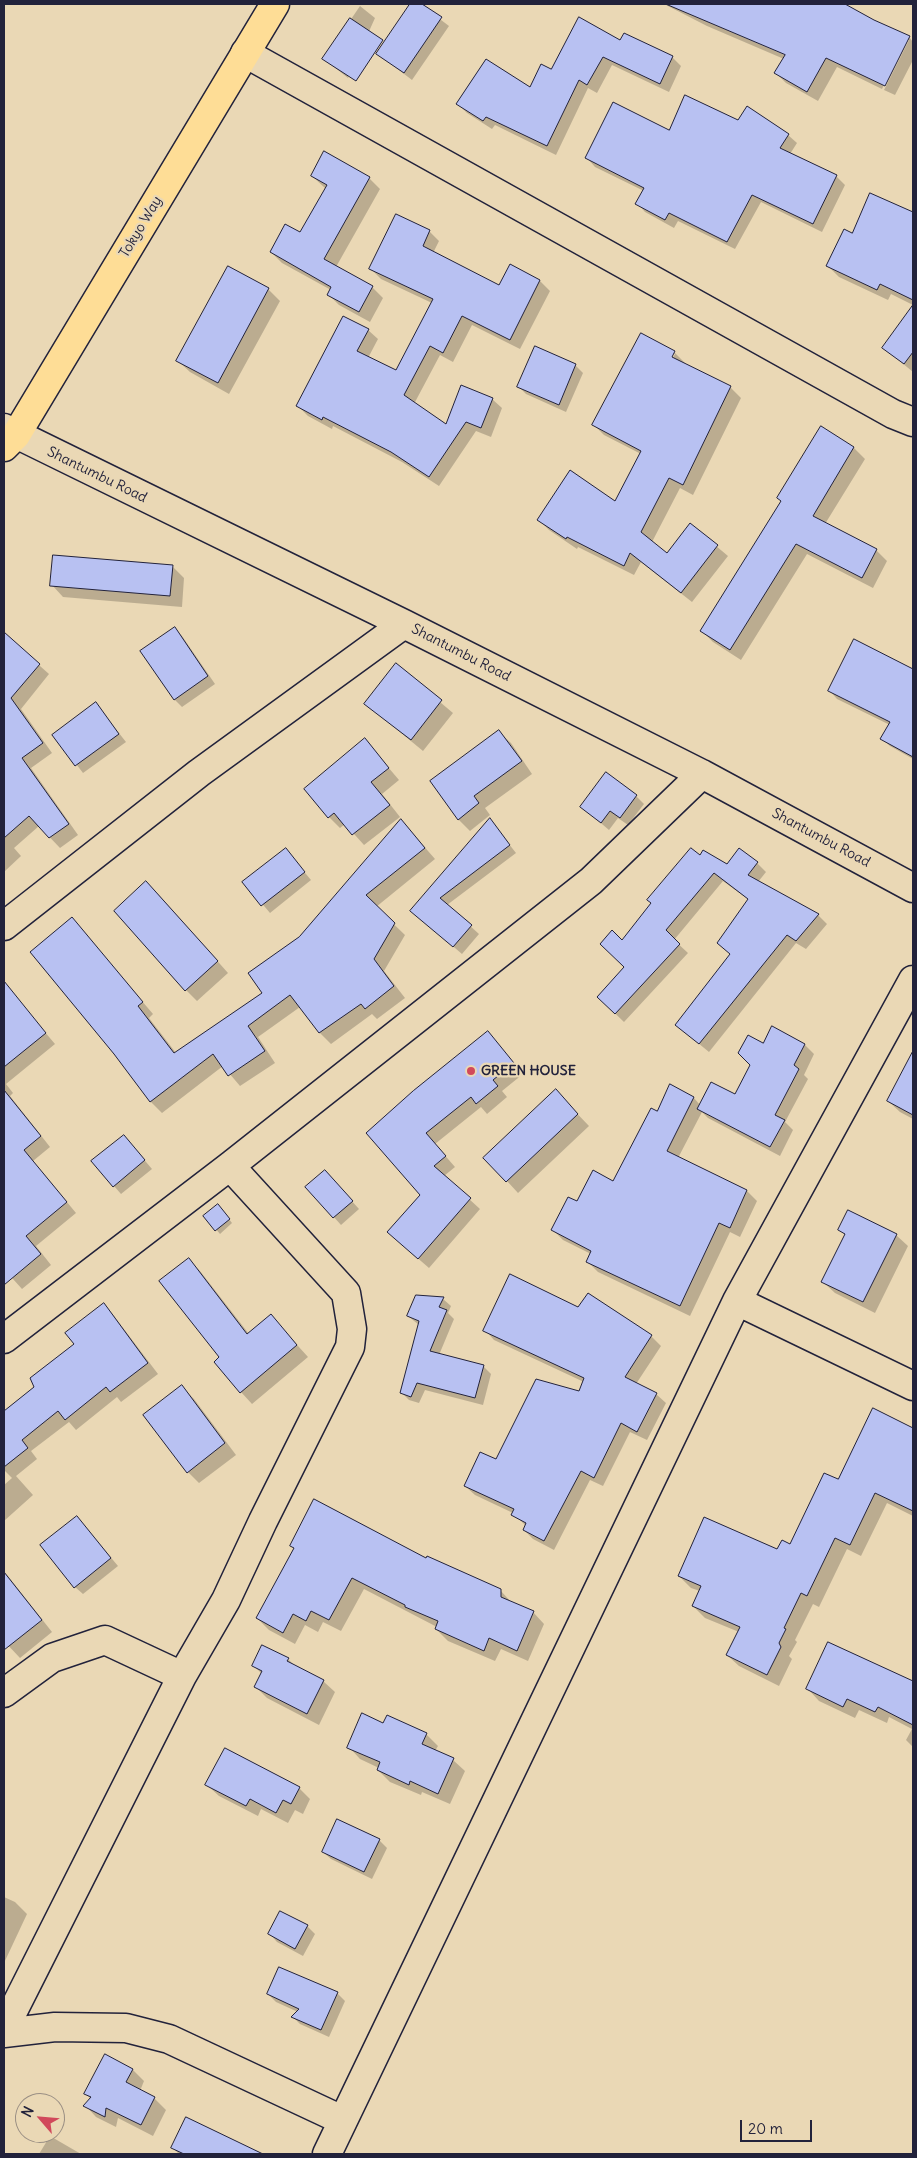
<!DOCTYPE html>
<html>
<head>
<meta charset="utf-8">
<style>
	body { margin:0 }
	#map { position:relative; width:917px; height:2158px; overflow:hidden; background:#ead8b5; font-family:Delius,sans-serif }
	canvas { display:block }
	.frame { position:absolute; inset:0; border:5px solid #22223b; pointer-events:none }
	.north { position:absolute; left:15px; top:2093px; width:50px; height:50px; box-sizing:border-box; background:#ead8b5; border:1px solid #9a8f84; border-radius:50%; rotate:297deg; font-size:14px; font-weight:700; line-height:20px; text-align:center; color:#22223b }
	.north::after { content:''; display:block; margin:auto; width:18px; height:22px; background:#d1495b; clip-path:polygon(50% 0,100% 100%,50% 72%,0 100%) }
	.scale { position:absolute; left:740px; top:2120px; width:72px; height:22px; box-sizing:border-box; border:2px solid #22223b; border-top:0; padding-left:6px; font-size:15px; line-height:18px; white-space:nowrap; color:#22223b; -webkit-text-stroke:4px #ead8b5; paint-order:stroke }
</style>
</head>
<body>
<div id="map">
<canvas width="917" height="2158"></canvas>
<div class="frame"></div>
<div class="north">N</div>
<div class="scale">20 m</div>
</div>
<script>
const ctx = document.querySelector('canvas').getContext('2d');
ctx.lineJoin = 'round';
function fill(path, color) {
  ctx.fillStyle = color;
  ctx.fill(path, 'evenodd');
}
function trace(path, color, width, dash) {
  ctx.strokeStyle = color;
  ctx.lineWidth = width;
  ctx.lineCap = dash ? 'butt' : 'round';
  ctx.setLineDash(dash || []);
  ctx.stroke(path);
}
function write(font, color, halo, rows, align = 'center') {
  ctx.font = font + ' Delius,sans-serif';
  ctx.lineWidth = 4.5;
  ctx.setLineDash([]);
  ctx.textBaseline = 'middle';
  ctx.strokeStyle = halo;
  ctx.fillStyle = color;
  for (const [text, x, y, turn = 0] of rows) {
    ctx.save();
    ctx.translate(x, y);
    ctx.rotate((+turn || 0) * Math.PI / 180);
    ctx.textAlign = isNaN(turn) ? turn : align;
    if (halo) ctx.strokeText(text, 0, 0);
    ctx.fillText(text, 0, 0);
    ctx.restore();
  }
}
fill(new Path2D(`
	M412 4H420L449 26 412 80 378 54Z
	M664 4H807L813 6 814 4H842L874 21 909 37 913 42V60L895 95 884 90 909 40H906L882 89 837 67 818 101 786 83 776 73 784 59 707 26Z
	M360 6 375 18 348 78 324 59Z
	M621 42 672 57 681 66 669 92 612 65 597 93 588 88 556 155 495 125 492 129 467 113 458 104 530 89 552 71Z
	M739 121 788 135 797 143 790 154 836 176 845 185 822 232 761 202 735 249 678 221 674 228 645 212 637 203 644 191 595 167 587 158 670 131Z
	M312 176 369 178 380 189 336 267 372 287 383 298 370 322 339 305 328 294 331 290 282 263 271 252 301 234 326 189Z
	M871 194 913 214V305L891 294 888 300 839 277 828 266 852 234Z
	M429 231 439 241 433 253 499 287 510 266 540 281 550 291 520 349 472 325 453 362 440 355 414 404 446 426 492 399 502 408 491 437 476 431 439 486 402 462 333 426 332 429 308 416 298 406 368 330 378 339 368 358 396 372 432 303 381 279 371 269Z
	M228 268 268 289 280 301 229 394 190 372 178 361Z
	M913 307V372L884 348Z
	M641 335 674 352 685 363 684 364 730 387 741 398 693 495 680 488 652 542 667 554 691 525 728 556 692 602 641 562 634 575 578 547 577 549 549 530 539 520 616 503 641 454 604 435 594 425ZM672 354H675L670 363Z
	M535 348 575 365 583 373 566 412 526 394 518 386Z
	M821 428 854 448 865 459 825 524 876 550 887 561 873 588 807 554 741 660 713 642 702 631 782 502Z
	M172 566 184 578 182 607 63 597 52 585Z
	M175 629 182 636 215 684 182 707 174 699Z
	M4 634 49 674 21 709 52 753 31 768 78 835 60 848 39 826 14 848 21 856 4 872Z
	M855 641 913 670V759L890 746 882 739 890 725 837 699 830 691Z
	M396 665 453 713 423 751 366 704Z
	M96 704 126 742 83 773 54 735Z
	M499 732 511 743 532 774 485 808 490 815 470 831 459 820 431 781Z
	M365 740 399 780 382 794 400 817 364 845 345 824 340 828 329 817Z
	M636 796 644 804 628 825 618 818 609 830 582 807Z
	M401 820 435 859 376 907 405 935 384 971 405 998 377 1019 372 1014 331 1044 320 1033 300 1007 258 1037 275 1063 240 1086 223 1066 162 1113 151 1102 115 1053 72 919 153 1014 149 1018 176 1053 264 993 300 938Z
	M490 820 516 853 447 905 479 934 462 954 420 918Z
	M286 850 311 880 270 913 244 882Z
	M700 857 728 865 757 863 766 872 758 882 818 915 827 924 806 949 796 943 709 1052 676 1025 731 955 749 900 723 881 674 940 688 953 624 1022 598 997 626 967 622 941Z
	M158 894 228 973 197 1001 186 990Z
	M6 986 55 1044 6 1084 13 1093 10 1096 50 1147 33 1161 76 1213 36 1246 51 1265 22 1289 4 1269V988Z
	M488 1033 523 1074 502 1091 507 1097 487 1114 481 1107 435 1144 455 1167 444 1176 480 1209 429 1268 399 1242 421 1195 368 1133Z
	M763 1045H805L814 1054 804 1075 808 1079 785 1122 793 1130 780 1156 708 1118 702 1112 678 1158 747 1191 757 1201 740 1237 730 1232 690 1316 598 1272 588 1262 591 1254 563 1240 553 1230 577 1203 614 1182 657 1113 671 1086 694 1098 700 1105 736 1096Z
	M913 1054V1119L900 1112 888 1101Z
	M567 1103 589 1126 518 1193 507 1181Z
	M124 1136 152 1169 121 1194 114 1186Z
	M332 1179 359 1209 341 1225 307 1187Z
	M221 1209 232 1223 220 1234 205 1216Z
	M840 1230 896 1235 908 1246 875 1313 835 1293 823 1282 846 1236Z
	M188 1260 200 1271 249 1334 271 1316 308 1357 252 1404 241 1392 221 1358Z
	M588 1294 651 1336 661 1346 636 1384 656 1394 666 1403 647 1440 630 1432 603 1486 590 1480 554 1550 533 1539 524 1530 526 1526 513 1513 475 1495 465 1486 580 1392 584 1382 494 1340 485 1330 578 1309Z
	M443 1299 451 1306 448 1313 454 1319 439 1355 483 1366 491 1374 483 1405 425 1390 419 1403 409 1400 401 1392 419 1325 408 1316Z
	M104 1305 114 1316 158 1374 121 1402 117 1397 76 1430 69 1422 31 1451 37 1459 16 1476 33 1495 4 1521V1485L12 1478 4 1470V1413L36 1388 76 1344Z
	M182 1387 194 1399 236 1455 199 1483 188 1472Z
	M907 1426 913 1432V1516L887 1503 861 1556 847 1549 819 1607 813 1604 795 1640 797 1642 789 1656 792 1659 779 1686 739 1666 727 1655 739 1632 705 1618 693 1606 700 1591 691 1588 679 1576 790 1546 838 1481Z
	M77 1517 118 1566 83 1594 75 1587Z
	M295 1548 427 1560 500 1590 512 1603 533 1612 544 1624 528 1661 501 1649 495 1661 448 1641 436 1629 437 1627 364 1589 341 1631 323 1622 318 1632 305 1625 295 1644 269 1630 257 1618Z
	M4 1571 52 1632 20 1658 4 1641Z
	M829 1643 913 1682V1747L906 1740 912 1729 889 1717 887 1723 859 1710 855 1718 819 1701 808 1689Z
	M288 1659 297 1668 323 1681 335 1692 319 1725 267 1698 256 1687 262 1674 254 1666Z
	M384 1724 426 1734 438 1746 435 1751 453 1760 465 1771 450 1804 422 1792 421 1795 390 1782 378 1770 379 1768 360 1759 349 1747Z
	M207 1785 299 1788 310 1799 303 1814 295 1810 288 1823 261 1809 258 1816 219 1796Z
	M379 1840 387 1848 372 1879 331 1859 323 1852Z
	M4 1897 15 1902 27 1914 4 1963Z
	M307 1926 315 1934 303 1956 277 1942 270 1934Z
	M337 1993 345 2001 329 2037 300 2024 293 2017 298 2012 276 2002 268 1994Z
	M105 2056 133 2070 144 2081 140 2091 154 2098 166 2110 153 2136 118 2118 116 2127 96 2117 85 2105 91 2099 86 2094Z
	M50 2136 81 2154H39Z
	M245 2147 252 2154H179L173 2148Z`), '#0003');
const building = new Path2D(`
	M410 4H422L442 17 404 73 376 54Z
	M666 4H845L874 20 910 36 885 86 826 58 807 92 774 73 785 55Z
	M579 17 620 40 624 33 673 56 660 84 603 57 587 85 579 80 547 146 486 117 483 121 456 104 486 59 530 87 541 64 551 69Z
	M350 18 383 40 356 81 322 59Z
	M685 95 738 120 747 106 789 134 780 148 837 175 813 224 752 195 727 242 669 213 665 220 635 204 644 188 585 158 613 102 669 130Z
	M324 151 370 177 324 259 373 286 359 312 327 295 331 287 270 252 285 224 300 232 327 185 311 176Z
	M870 193 913 212V300L880 284 877 290 826 266 844 229 852 233Z
	M396 214 430 230 423 246 499 285 510 264 540 280 510 340 462 316 443 353 430 346 404 395 446 424 461 385 493 398 481 428 466 422 429 477 391 452 323 417 322 420 296 406 343 316 369 329 357 351 396 370 433 299 369 269Z
	M228 266 269 288 218 383 176 361Z
	M913 305V352L904 364 882 348Z
	M641 333 675 351 672 357 731 386 683 485 669 478 641 532 667 553 690 523 718 545 681 593 630 553 624 566 567 537 566 539 537 520 570 470 615 501 641 451 592 425Z
	M535 346 576 364 559 405 517 387Z
	M821 426 854 447 813 516 877 549 862 578 796 544 730 650 700 631 781 501 777 498Z
	M53 555 173 565 170 596 50 586Z
	M175 627 208 676 174 700 140 651Z
	M4 632 40 664 11 698 43 743 22 758 69 824 49 838 29 816 4 838Z
	M854 639 913 669V757L880 739 890 722 828 691Z
	M396 663 442 700 411 740 364 704Z
	M96 702 119 734 75 766 52 735Z
	M499 730 522 761 474 796 479 803 458 820 430 781Z
	M365 738 389 768 371 782 390 805 352 835 334 813 328 818 304 789Z
	M606 772 637 795 620 818 610 811 601 823 580 807Z
	M490 818 510 845 440 898 472 925 453 947 410 911Z
	M401 819 425 848 366 895 395 923 374 959 394 986 365 1009 361 1004 319 1033 290 995 248 1026 265 1051 228 1076 213 1054 150 1102 114 1054 30 952 72 917 143 1002 138 1006 174 1053 262 993 248 973 299 937Z
	M286 848 305 872 261 906 242 882Z
	M691 848 700 855 703 850 727 864 739 848 758 862 748 875 819 914 796 941 787 935 699 1044 675 1025 730 954 717 943 748 899 714 873 666 930 680 944 615 1014 597 997 624 967 600 944 612 930 622 940 651 903 647 900Z
	M146 881 218 961 185 991 114 911Z
	M4 981 46 1033 4 1067Z
	M772 1026 805 1044 794 1065 799 1069 775 1115 785 1120 770 1147 697 1109 711 1082 735 1094 750 1065 738 1053 748 1035 763 1043Z
	M488 1031 514 1063 493 1080 498 1086 476 1104 471 1097 426 1133 446 1156 434 1166 471 1198 418 1259 387 1232 420 1195 366 1133 413 1091Z
	M913 1051V1115L887 1101Z
	M670 1084 694 1097 667 1151 747 1190 730 1228 719 1223 680 1306 586 1262 591 1251 551 1230 568 1197 577 1201 593 1170 613 1181 651 1108 657 1111Z
	M556 1089 578 1114 506 1182 483 1158Z
	M4 1090 41 1136 24 1150 67 1202 26 1236 41 1254 4 1285Z
	M124 1135 145 1160 113 1187 91 1161Z
	M325 1170 353 1201 333 1218 305 1187Z
	M218 1204 230 1219 215 1231 203 1216Z
	M848 1210 897 1234 863 1302 821 1282 845 1234 838 1230Z
	M189 1258 247 1334 271 1314 297 1345 240 1393 214 1362 219 1357 159 1281Z
	M510 1274 578 1307 588 1293 652 1335 625 1377 657 1393 637 1432 621 1423 594 1478 581 1471 544 1541 523 1530 526 1523 511 1515 514 1509 464 1486 480 1452 496 1459 536 1379 579 1391 584 1378 483 1331Z
	M416 1295 444 1297 439 1307 447 1310 430 1351 484 1365 475 1398 417 1383 411 1397 400 1393 419 1321 407 1316Z
	M104 1303 148 1363 110 1392 106 1387 65 1420 58 1411 22 1440 28 1448 4 1467V1411L34 1387 30 1378 74 1344 65 1333Z
	M182 1385 225 1443 187 1473 143 1415Z
	M873 1408 913 1428V1511L875 1493 850 1545 835 1538 807 1596 801 1593 784 1628 786 1629 779 1643 781 1647 767 1675 726 1655 740 1627 692 1606 701 1586 678 1576 704 1517 777 1549 782 1540 790 1544 824 1473 838 1479Z
	M314 1499 426 1558 427 1556 501 1589V1597L534 1611 517 1651 489 1638 484 1651 435 1629 438 1621 405 1607V1605L352 1578 329 1620 311 1611 306 1621 293 1614 283 1633 256 1618 294 1548 290 1546Z
	M77 1516 111 1558 74 1588 40 1545Z
	M4 1572 42 1620 4 1650Z
	M828 1642 913 1681V1725L878 1707 875 1712 847 1699 843 1707 806 1689Z
	M262 1645 289 1658 287 1661 324 1680 307 1714 254 1687 262 1671 252 1666Z
	M362 1713 383 1723 387 1715 427 1733 422 1744 454 1758 438 1794 410 1781 409 1785 377 1770 380 1762 347 1748Z
	M225 1748 300 1787 291 1804 283 1800 276 1813 250 1799 246 1806 205 1785Z
	M337 1819 380 1839 364 1872 322 1852Z
	M280 1911 308 1925 295 1949 268 1934Z
	M279 1967 338 1992 321 2030 291 2017 299 2009 267 1994Z
	M105 2054 133 2069 126 2082 155 2097 141 2125 106 2108 105 2117 83 2106 91 2097 84 2094Z
	M186 2117 263 2154H184L171 2148Z`);
fill(building, '#b8c1f2');
trace(building, '#22223b', 1);
const minor = new Path2D(`
	M245 53 893 414 913 422
	M4 428 404 624 702 774 913 888
	M4 926 199 773 404 624
	M737 1301 913 1386
	M4 1339 230 1166 591 881 702 774
	M4 1693 52 1658 105 1640 182 1676
	M4 2029 182 1676 226 1600 263 1521 350 1347 352 1329 346 1293 230 1166
	M4 2033 55 2027 126 2028 169 2039 342 2120
	M327 2154 737 1301 913 980`);
const major = new Path2D(`
	M4 447 16 435 275 4`);
trace(minor, '#22223b', 31);
trace(major, '#22223b', 31);
trace(minor, '#ead8b5', 28);
trace(major, '#fedd96', 28);
for (const [x, y, r, color] of [
	[471,1071,5,"#d1495b"]
]) {
  const dot = new Path2D();
  dot.arc(x, y, r, 0, 2 * Math.PI);
  ctx.fillStyle = color;
  ctx.fill(dot);
  trace(dot, '#ead8b5', 2);
}
write('14px', '#22223b', '#ead8b5', [
	["Tokyo Way",141,227,-59],
	["Shantumbu Road",97,475,26],
	["Shantumbu Road",461,653,27],
	["Shantumbu Road",821,838,28]
]);
write('bold 14px', '#22223b', '#ead8b5', [
	["GREEN HOUSE",481,1071]
], 'left');
</script>
</body>
</html>
